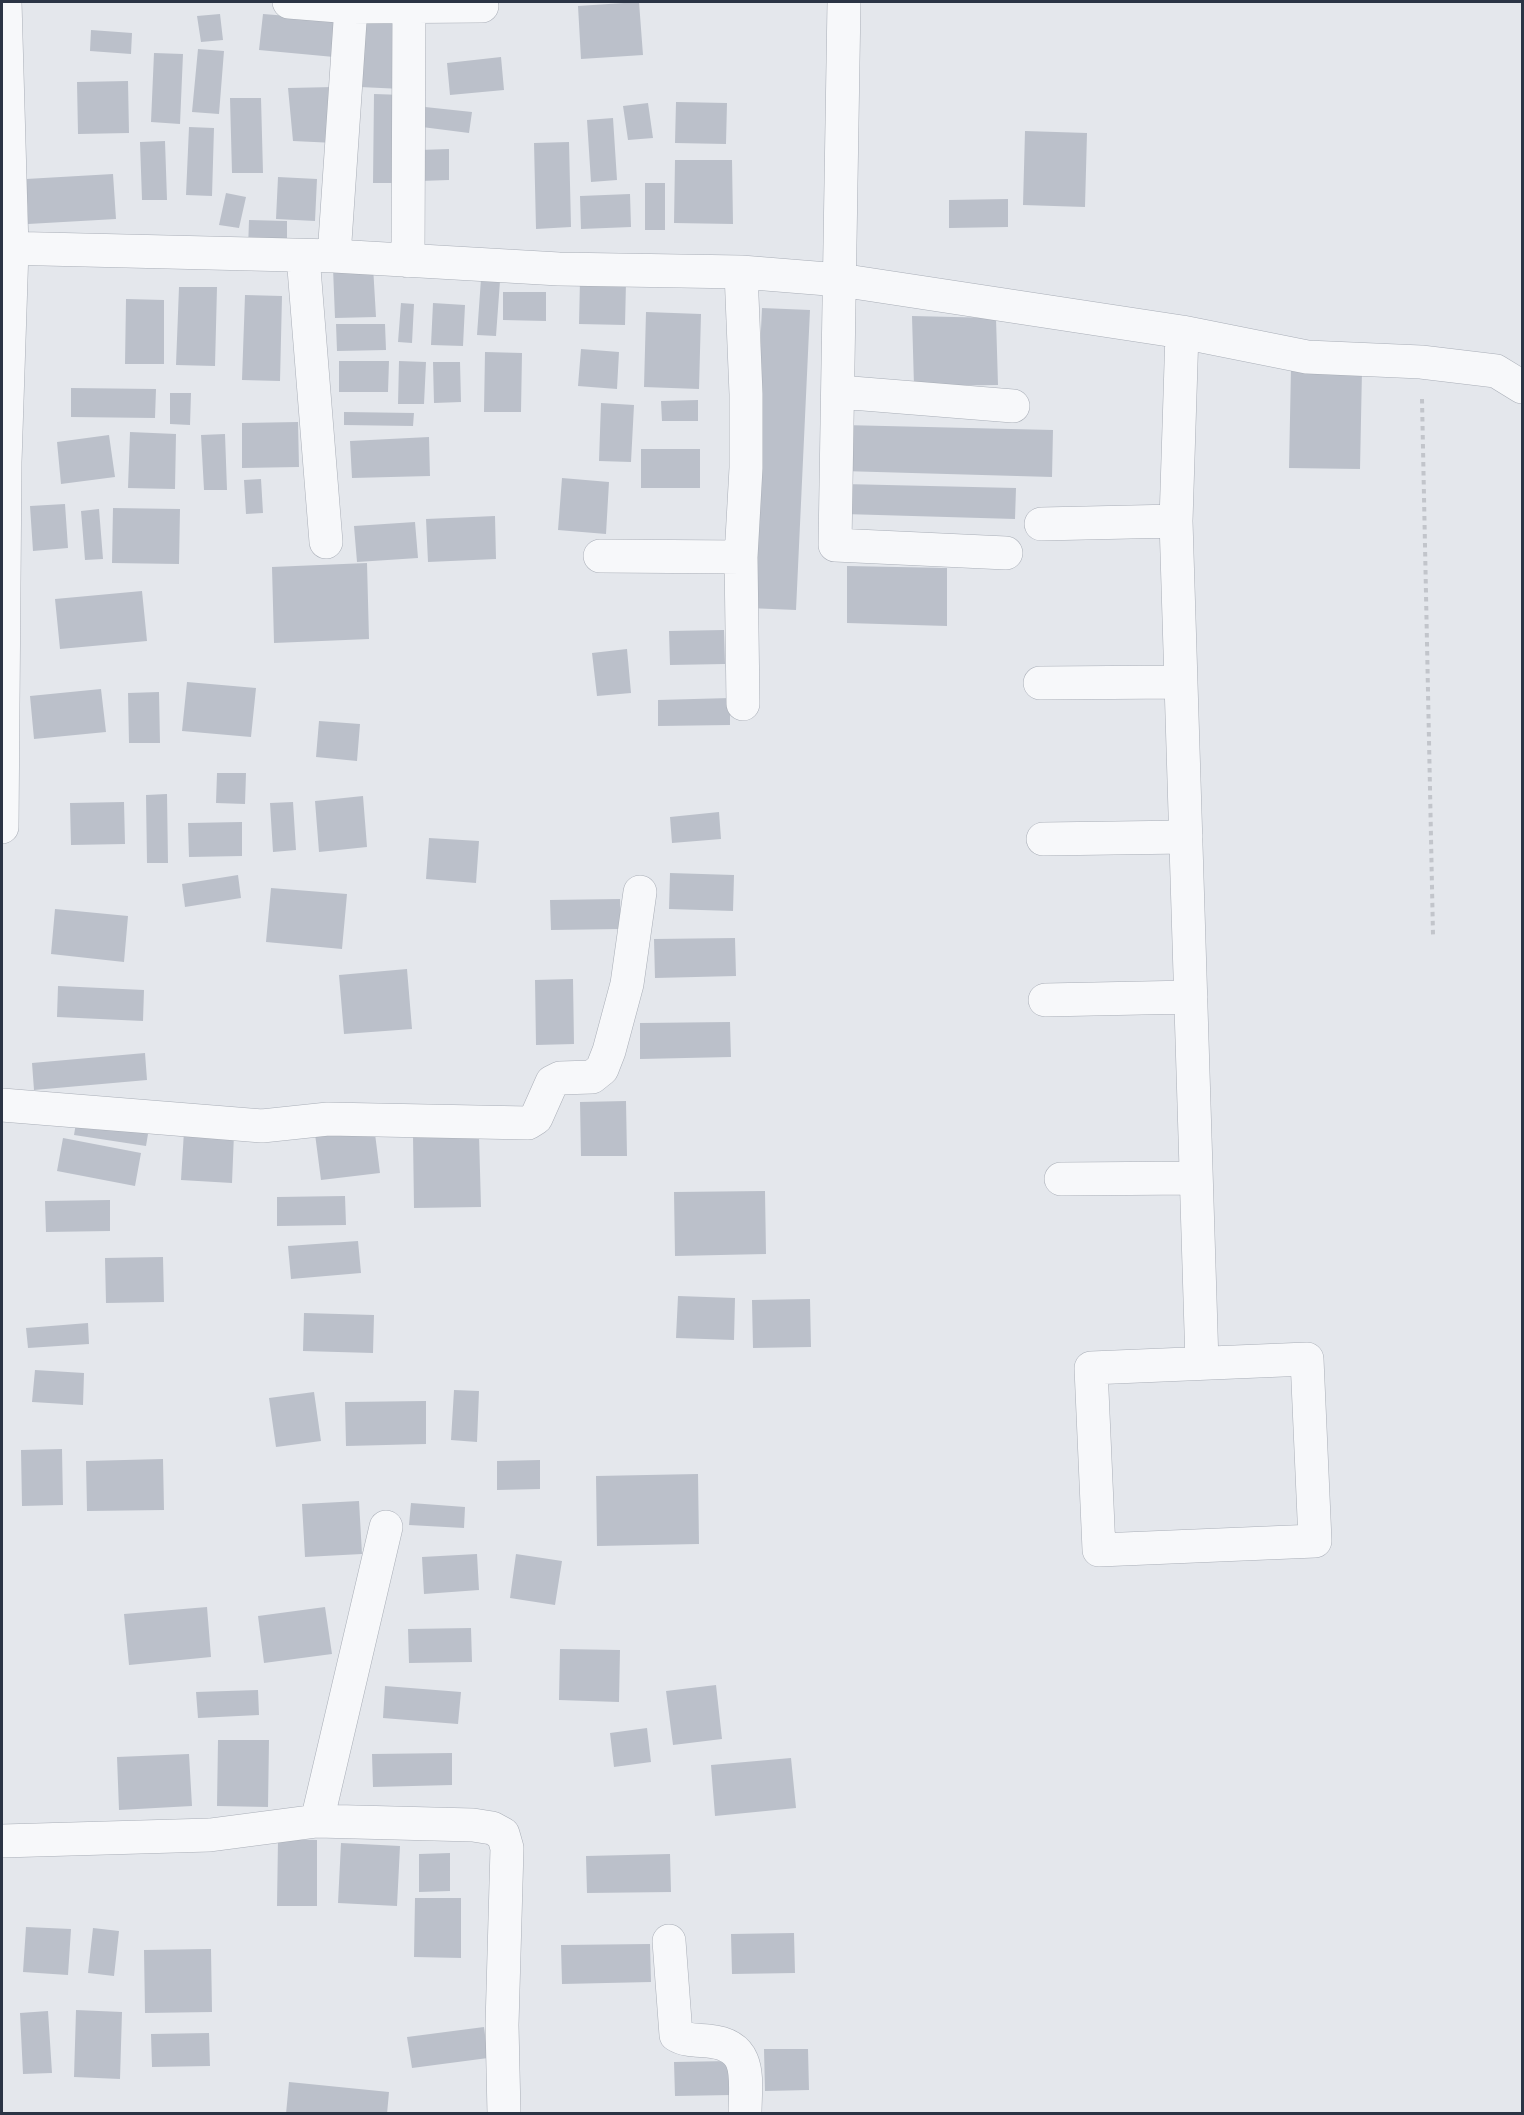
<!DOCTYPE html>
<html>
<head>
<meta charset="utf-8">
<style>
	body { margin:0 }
	#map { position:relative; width:1524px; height:2115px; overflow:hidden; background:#e4e7ec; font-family:"Asap Condensed",sans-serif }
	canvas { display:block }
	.frame { position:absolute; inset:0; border:3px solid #2b3445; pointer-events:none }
</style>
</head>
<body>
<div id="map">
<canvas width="1524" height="2115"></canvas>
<div class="frame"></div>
</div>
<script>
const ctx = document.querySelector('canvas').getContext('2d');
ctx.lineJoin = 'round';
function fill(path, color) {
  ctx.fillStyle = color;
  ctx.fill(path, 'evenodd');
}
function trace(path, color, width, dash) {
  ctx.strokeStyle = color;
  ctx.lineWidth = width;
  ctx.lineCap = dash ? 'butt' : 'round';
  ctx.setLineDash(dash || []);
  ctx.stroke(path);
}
fill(new Path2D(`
	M639 2 643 55 581 59 578 6Z
	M220 14 223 40 201 42 197 16Z
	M263 14 338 20 334 57 259 50Z
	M362 21 405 23 402 89 360 87Z
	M91 30 132 33 131 54 90 51Z
	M198 49 224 51 219 114 192 112Z
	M154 53 183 54 180 124 151 122Z
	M501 57 504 90 450 95 447 63Z
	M128 81 129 133 78 134 77 82Z
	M334 87 335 143 293 141 288 88Z
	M374 94 404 95 403 183H373Z
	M230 98H261L263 173H232Z
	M676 102 727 103 726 144 675 143Z
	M648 103 653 138 628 140 623 106Z
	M425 107 472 112 469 133 422 127Z
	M613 118 617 180 591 182 587 120Z
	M189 127 214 128 212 196 186 195Z
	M1025 131 1087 133 1085 207 1023 205Z
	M165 141 167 200H142L140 142Z
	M569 142 571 227 536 229 534 143Z
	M449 149V180L420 181 419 150Z
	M675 160H732L733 224 674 223Z
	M113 174 116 219 28 224 26 179Z
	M278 177 317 179 315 221 276 219Z
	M645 183H665V230H645Z
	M226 193 246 197 239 228 219 225Z
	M630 194 631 227 581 229 580 196Z
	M1008 199V227L949 228V200Z
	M249 220 287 221V250L248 249Z
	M373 266 376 317 335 318 333 268Z
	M481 279 500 281 496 336 477 335Z
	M580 280 626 282 625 325 579 324Z
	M179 287H217L215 366 176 365Z
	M503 292H546V321L503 320Z
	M245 295 282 296 280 381 242 380Z
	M126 299 164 300V364H125Z
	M401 303 414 304 412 343 398 342Z
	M433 303 465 305 463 346 431 345Z
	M762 308 810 310 796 610 748 608Z
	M646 312 701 314 699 389 644 387Z
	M912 316 996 318 998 385 914 386Z
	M336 324H385L386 350 337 351Z
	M581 349 619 352 617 389 578 386Z
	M485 352 522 353 521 412H484Z
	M339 361H389L388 392H339Z
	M399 361 426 362 424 404H398Z
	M433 362H460L461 402 434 403Z
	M1291 368 1362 370 1360 469 1289 468Z
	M71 388 156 389 155 418 71 417Z
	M170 393H191L190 425 170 424Z
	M698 400V421H662L661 401Z
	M601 403 634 405 631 462 599 461Z
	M344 412 414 413 413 426 344 425Z
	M298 422 299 467 242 468V423Z
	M843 425 1053 430 1052 477 842 471Z
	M130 432 176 434 175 489 128 488Z
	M225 434 227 490H204L201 435Z
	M109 435 115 477 61 484 57 442Z
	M429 437 430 476 352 478 350 441Z
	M641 449H700V488H641Z
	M562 478 609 482 606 534 558 530Z
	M261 479 263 513 246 514 244 480Z
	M844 484 1016 488 1015 519 844 514Z
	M65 504 68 548 33 551 30 506Z
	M113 508 180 509 179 564 112 563Z
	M99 509 103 559 85 560 81 511Z
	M495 516 496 559 428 562 426 519Z
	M415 522 418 558 357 562 354 526Z
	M367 563 369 639 274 643 272 567Z
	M847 566 947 568V626L847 623Z
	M142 591 147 641 60 649 55 599Z
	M724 630 725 664 670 665 669 631Z
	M627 649 631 693 597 696 592 653Z
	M187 682 256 688 251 737 182 731Z
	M101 689 106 732 34 739 30 696Z
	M159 692 160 743H129L128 693Z
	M730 698V725L658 726V700Z
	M319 721 360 724 357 761 316 757Z
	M217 773H246L245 804 216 803Z
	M167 794 168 863H147L146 795Z
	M363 796 367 847 319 852 315 801Z
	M124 802 125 844 71 845 70 803Z
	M293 802 296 850 273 852 270 803Z
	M719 812 721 839 672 843 670 817Z
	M242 822V856L189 857 188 823Z
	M429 838 479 841 476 883 426 879Z
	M670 873 734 875 733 911 669 909Z
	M238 875 241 898 185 907 182 884Z
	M271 888 347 894 342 949 266 942Z
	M620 899 621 929 551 930 550 900Z
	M55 909 128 916 124 962 51 954Z
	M735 938 736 976 655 978 654 939Z
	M407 969 412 1029 344 1034 339 975Z
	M573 979 574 1044 536 1045 535 980Z
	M58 986 144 990 143 1021 57 1017Z
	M730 1022 731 1057 640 1059V1023Z
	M145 1053 147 1080 34 1090 32 1063Z
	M626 1101 627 1156H581L580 1102Z
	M77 1117 149 1128 146 1146 74 1135Z
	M374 1126 380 1173 321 1180 315 1134Z
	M184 1131 234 1134 232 1183 181 1180Z
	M479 1135 481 1207 414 1208 413 1136Z
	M63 1138 141 1153 135 1186 57 1171Z
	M765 1191 766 1254 675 1256 674 1192Z
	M345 1196 346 1225 277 1226V1197Z
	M110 1200V1231L46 1232 45 1201Z
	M358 1241 361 1273 291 1279 288 1246Z
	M163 1257 164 1302 106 1303 105 1258Z
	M678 1296 735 1298 734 1340 676 1338Z
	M810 1299 811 1347 753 1348 752 1300Z
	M304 1313 374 1315 373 1353 303 1351Z
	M88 1323 89 1344 28 1348 26 1328Z
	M35 1370 84 1373 83 1405 32 1402Z
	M454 1390 479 1391 477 1442 451 1440Z
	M314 1392 321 1441 276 1447 269 1398Z
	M426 1401V1444L346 1446 345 1402Z
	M62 1449 63 1505 22 1506 21 1450Z
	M163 1459 164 1510 87 1511 86 1461Z
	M540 1460V1489L497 1490V1461Z
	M698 1474 699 1544 597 1546 596 1476Z
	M359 1501 362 1554 305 1557 302 1504Z
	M411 1503 465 1507 464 1528 409 1525Z
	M477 1554 479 1590 424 1594 422 1557Z
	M516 1554 562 1561 555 1605 510 1598Z
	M207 1607 211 1657 129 1665 124 1614Z
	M325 1607 332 1654 264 1663 258 1616Z
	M471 1628 472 1662 409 1663 408 1629Z
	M560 1649 620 1650 619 1702 559 1700Z
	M716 1685 722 1739 673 1745 666 1691Z
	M385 1686 461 1692 458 1724 383 1718Z
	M258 1690 259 1715 198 1718 196 1692Z
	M647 1728 651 1762 614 1767 610 1733Z
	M218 1740H269L268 1807 217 1806Z
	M452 1753V1785L373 1787 372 1754Z
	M189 1754 192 1806 119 1810 117 1757Z
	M791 1758 796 1808 715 1816 711 1765Z
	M278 1839 317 1840V1906H277Z
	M341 1843 400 1846 397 1906 338 1903Z
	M450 1853V1891L419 1892V1854Z
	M670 1854 671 1892 587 1893 586 1856Z
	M415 1898H461V1958L414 1957Z
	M26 1927 71 1929 68 1975 23 1972Z
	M93 1928 119 1931 114 1976 88 1973Z
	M794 1933 795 1973 732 1974 731 1934Z
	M650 1944 651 1982 562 1984 561 1945Z
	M211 1949 212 2012 145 2013 144 1950Z
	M76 2010 122 2012 120 2079 74 2077Z
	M48 2011 52 2073 23 2074 20 2013Z
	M484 2027 488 2058 412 2068 407 2037Z
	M209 2033 210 2066 152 2067 151 2034Z
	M764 2049H808L809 2090 765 2091Z
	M730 2061 731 2095 675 2096 674 2062Z
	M289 2082 389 2092 387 2114H286Z`), '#bbc0ca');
const minor = new Path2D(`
	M289 2 351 7 482 6
	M844 2 835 545 1006 553
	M2 248 334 256 559 269 741 272 840 280 1182 332 1307 357 1421 362 1496 371 1522 387
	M303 256 326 542
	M334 256 351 7
	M408 261 409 7
	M741 272 746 394V468L741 557 743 704
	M1182 332 1176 521 1202 1363
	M839 392 1013 406
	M1041 524 1176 521
	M600 556 741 557
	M1040 683 1181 682
	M2 827 5 462 12 249 5 2
	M1043 839 1186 837
	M1045 1000 1191 997
	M2 1105 262 1126 328 1119 528 1123 536 1118 552 1082 560 1078 592 1077 602 1069 609 1051 627 984 640 892
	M1061 1179 1196 1178
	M1307 1359 1315 1541 1099 1550 1091 1368Z
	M317 1821 386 1527
	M2 1841 210 1835 317 1821 473 1825 492 1828 503 1834 507 1848 502 2025 504 2114
	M669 1941 676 2035C686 2041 697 2040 708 2041 754 2045 745 2080 745 2114`);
trace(minor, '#a9aeb7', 34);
trace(new Path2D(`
	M1422 399 1433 935`), '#c2c5cb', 4, [4.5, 4.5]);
trace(minor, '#f7f8fa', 33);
</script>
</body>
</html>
